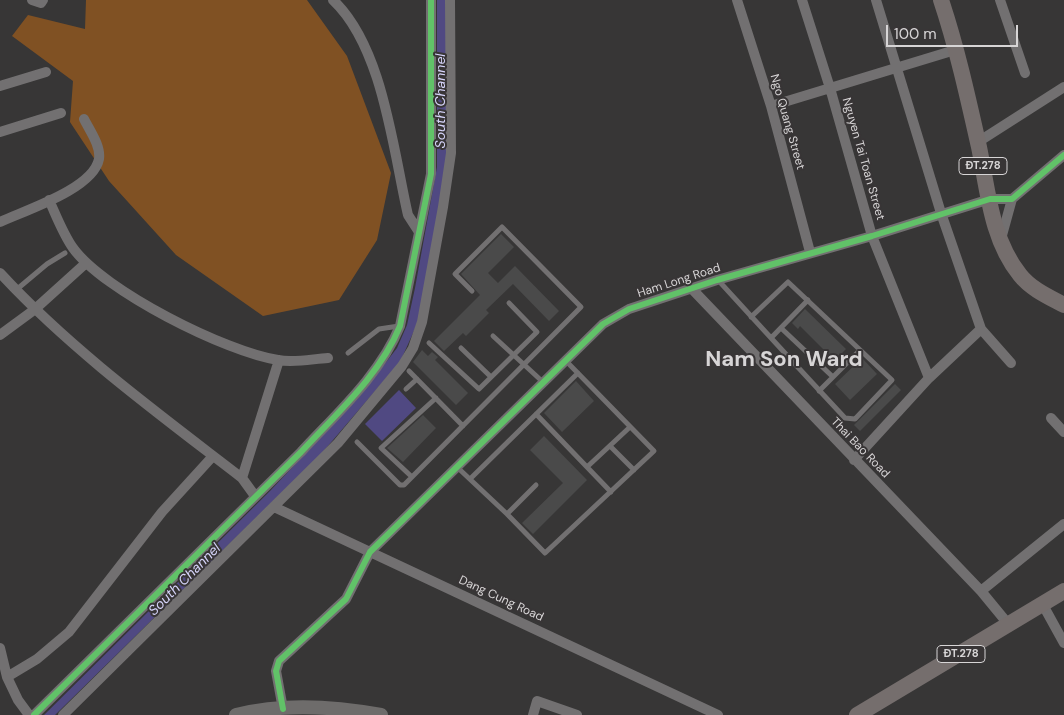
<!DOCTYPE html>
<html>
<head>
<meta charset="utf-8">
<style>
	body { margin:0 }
	#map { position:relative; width:1064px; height:715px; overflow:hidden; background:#373636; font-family:"DM Sans",sans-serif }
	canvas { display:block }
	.scale { position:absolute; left:886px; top:25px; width:132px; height:22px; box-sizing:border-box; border:2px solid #d7d5d6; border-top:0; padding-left:6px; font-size:15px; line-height:18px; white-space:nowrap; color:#d7d5d6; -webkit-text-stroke:4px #383536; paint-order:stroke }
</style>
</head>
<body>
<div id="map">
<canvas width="1064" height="715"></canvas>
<div class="scale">100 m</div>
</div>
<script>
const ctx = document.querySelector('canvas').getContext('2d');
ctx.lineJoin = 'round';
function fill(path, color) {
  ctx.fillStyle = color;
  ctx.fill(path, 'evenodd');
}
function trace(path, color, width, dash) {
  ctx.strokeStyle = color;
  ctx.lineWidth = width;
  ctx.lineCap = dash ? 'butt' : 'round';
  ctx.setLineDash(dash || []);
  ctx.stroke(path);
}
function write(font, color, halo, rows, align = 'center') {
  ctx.font = font + ' "DM Sans",sans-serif';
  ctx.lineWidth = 4;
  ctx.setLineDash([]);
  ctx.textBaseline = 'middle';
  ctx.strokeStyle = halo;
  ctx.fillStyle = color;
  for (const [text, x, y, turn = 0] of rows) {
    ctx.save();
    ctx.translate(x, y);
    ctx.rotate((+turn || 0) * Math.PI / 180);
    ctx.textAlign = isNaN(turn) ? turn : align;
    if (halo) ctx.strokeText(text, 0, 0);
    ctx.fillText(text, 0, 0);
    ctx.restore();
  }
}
fill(new Path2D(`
	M86 0H307L347 56 391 173 377 240 339 300 263 316 176 255 109 181 70 122 73 81 12 36 28 15 85 29Z`), '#805123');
fill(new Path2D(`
	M437 0H446V167L418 322 400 362 321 454 55 715H44L270 491 359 397 397 348 407 325 415 288 437 167Z
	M399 390 416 408 382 441 365 424Z`), '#504982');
fill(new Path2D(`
	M501 234 514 247 488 273 498 283 515 266 559 311 549 321 513 284 486 310 489 313 466 336 463 333 444 351 434 341 480 295 461 274Z
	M805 309 846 349 832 363 824 355 826 352 800 326 798 329 792 323Z
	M422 350 428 356 432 352 438 357 435 360 468 393 456 405 413 362Z
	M862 358 877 374 850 400 835 384Z
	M576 381 594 401 562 432 544 413Z
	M895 384 901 390 860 431 854 425Z
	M423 415 436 428 403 462 387 448Z
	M544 436 587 480 533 534 522 523 563 483 530 450Z`), '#4a4a4a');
trace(new Path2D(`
	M718 280C760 326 802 372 845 418L855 419 892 380 788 282 751 317
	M16 290 47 264 65 253
	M781 328 833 377
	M493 336 544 383
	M771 338 808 300
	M429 343 479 389 537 332 509 303
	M461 348 491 377
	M348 353 379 329 399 326
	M409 371 463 426
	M406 389 417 379
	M819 391 860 350
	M536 414 611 492
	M357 442 400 485H404L581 307 502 227 455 274 472 291
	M610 446 634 470
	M587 467 630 427
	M458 468 507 514 536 485
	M412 477 381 448 436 398
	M470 479 578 373
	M507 514 545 553 654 451 567 362`), '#727071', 5);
trace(new Path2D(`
	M32 0 41 3 43 0
	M333 0C383 47 393 150 408 215L419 232
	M737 0 771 106 810 252
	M802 0 830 88 872 236 929 378
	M876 0 941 213 981 329 1011 363
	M1000 0 1025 73
	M0 86 46 72
	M771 106 955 50
	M0 132 61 113
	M978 142 1064 87
	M49 200C56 215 63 234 73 248 104 291 226 352 278 360 294 363 312 359 328 358
	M0 222C26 210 93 189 99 159 101 146 90 131 84 119
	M1001 239 1012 199
	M0 273C71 350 159 414 242 478L255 496
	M692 289 981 591 1009 625
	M0 335 34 310 86 263
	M1051 418 1064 432
	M854 460 929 378 981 329
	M242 478 279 360
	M274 507 718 715
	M981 591 1064 524
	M1043 605 1064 643
	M0 648 7 677 18 700 29 715
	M7 677 37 659 69 632 162 512 213 456
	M283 709 276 671 279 661 346 599 370 552 603 324 629 309 717 280 872 236 990 199H1012L1064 155
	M34 715 301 452C336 414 380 375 400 326L431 174V0
	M63 715 338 443 402 366 413 348 422 322 443 207 451 153 450 0
	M533 715 537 701 577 715`), '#727071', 10);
trace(new Path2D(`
	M236 715C283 703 333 706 381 715`), '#6e6c6b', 14);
trace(new Path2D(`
	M941 0C957 48 968 98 979 147 988 191 991 239 1020 275 1031 289 1049 297 1064 305
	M857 715 1064 591`), '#756e6d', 16);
trace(new Path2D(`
	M283 709 276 671 279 661 346 599 370 552 603 324 629 309 717 280 872 236 990 199H1012L1064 155
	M34 715 301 452C336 414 380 375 400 326L431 174V0`), '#61c268', 6);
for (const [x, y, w] of [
	[983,166,48],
	[961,654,48]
]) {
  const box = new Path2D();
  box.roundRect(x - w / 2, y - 8.5, w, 17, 4);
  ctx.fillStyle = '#383536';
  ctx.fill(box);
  trace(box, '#d7d5d6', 1);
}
write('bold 11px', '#d7d5d6', null, [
	["ĐT.278",983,166],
	["ĐT.278",961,654]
]);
write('12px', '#d7d5d6', '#383536', [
	["Ngo Quang Street",787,122,74],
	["Nguyen Tai Toan Street",863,159,74],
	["Ham Long Road",679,281,-18],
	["Thai Bao Road",860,448,46],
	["Dang Cung Road",501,599,25]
]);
write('italic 14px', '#d6d4fa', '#383536', [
	["South Channel",441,101,-90],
	["South Channel",185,580,-45]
]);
write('bold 22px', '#d7d5d6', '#383536', [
	["Nam Son Ward",784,360]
]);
</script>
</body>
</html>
